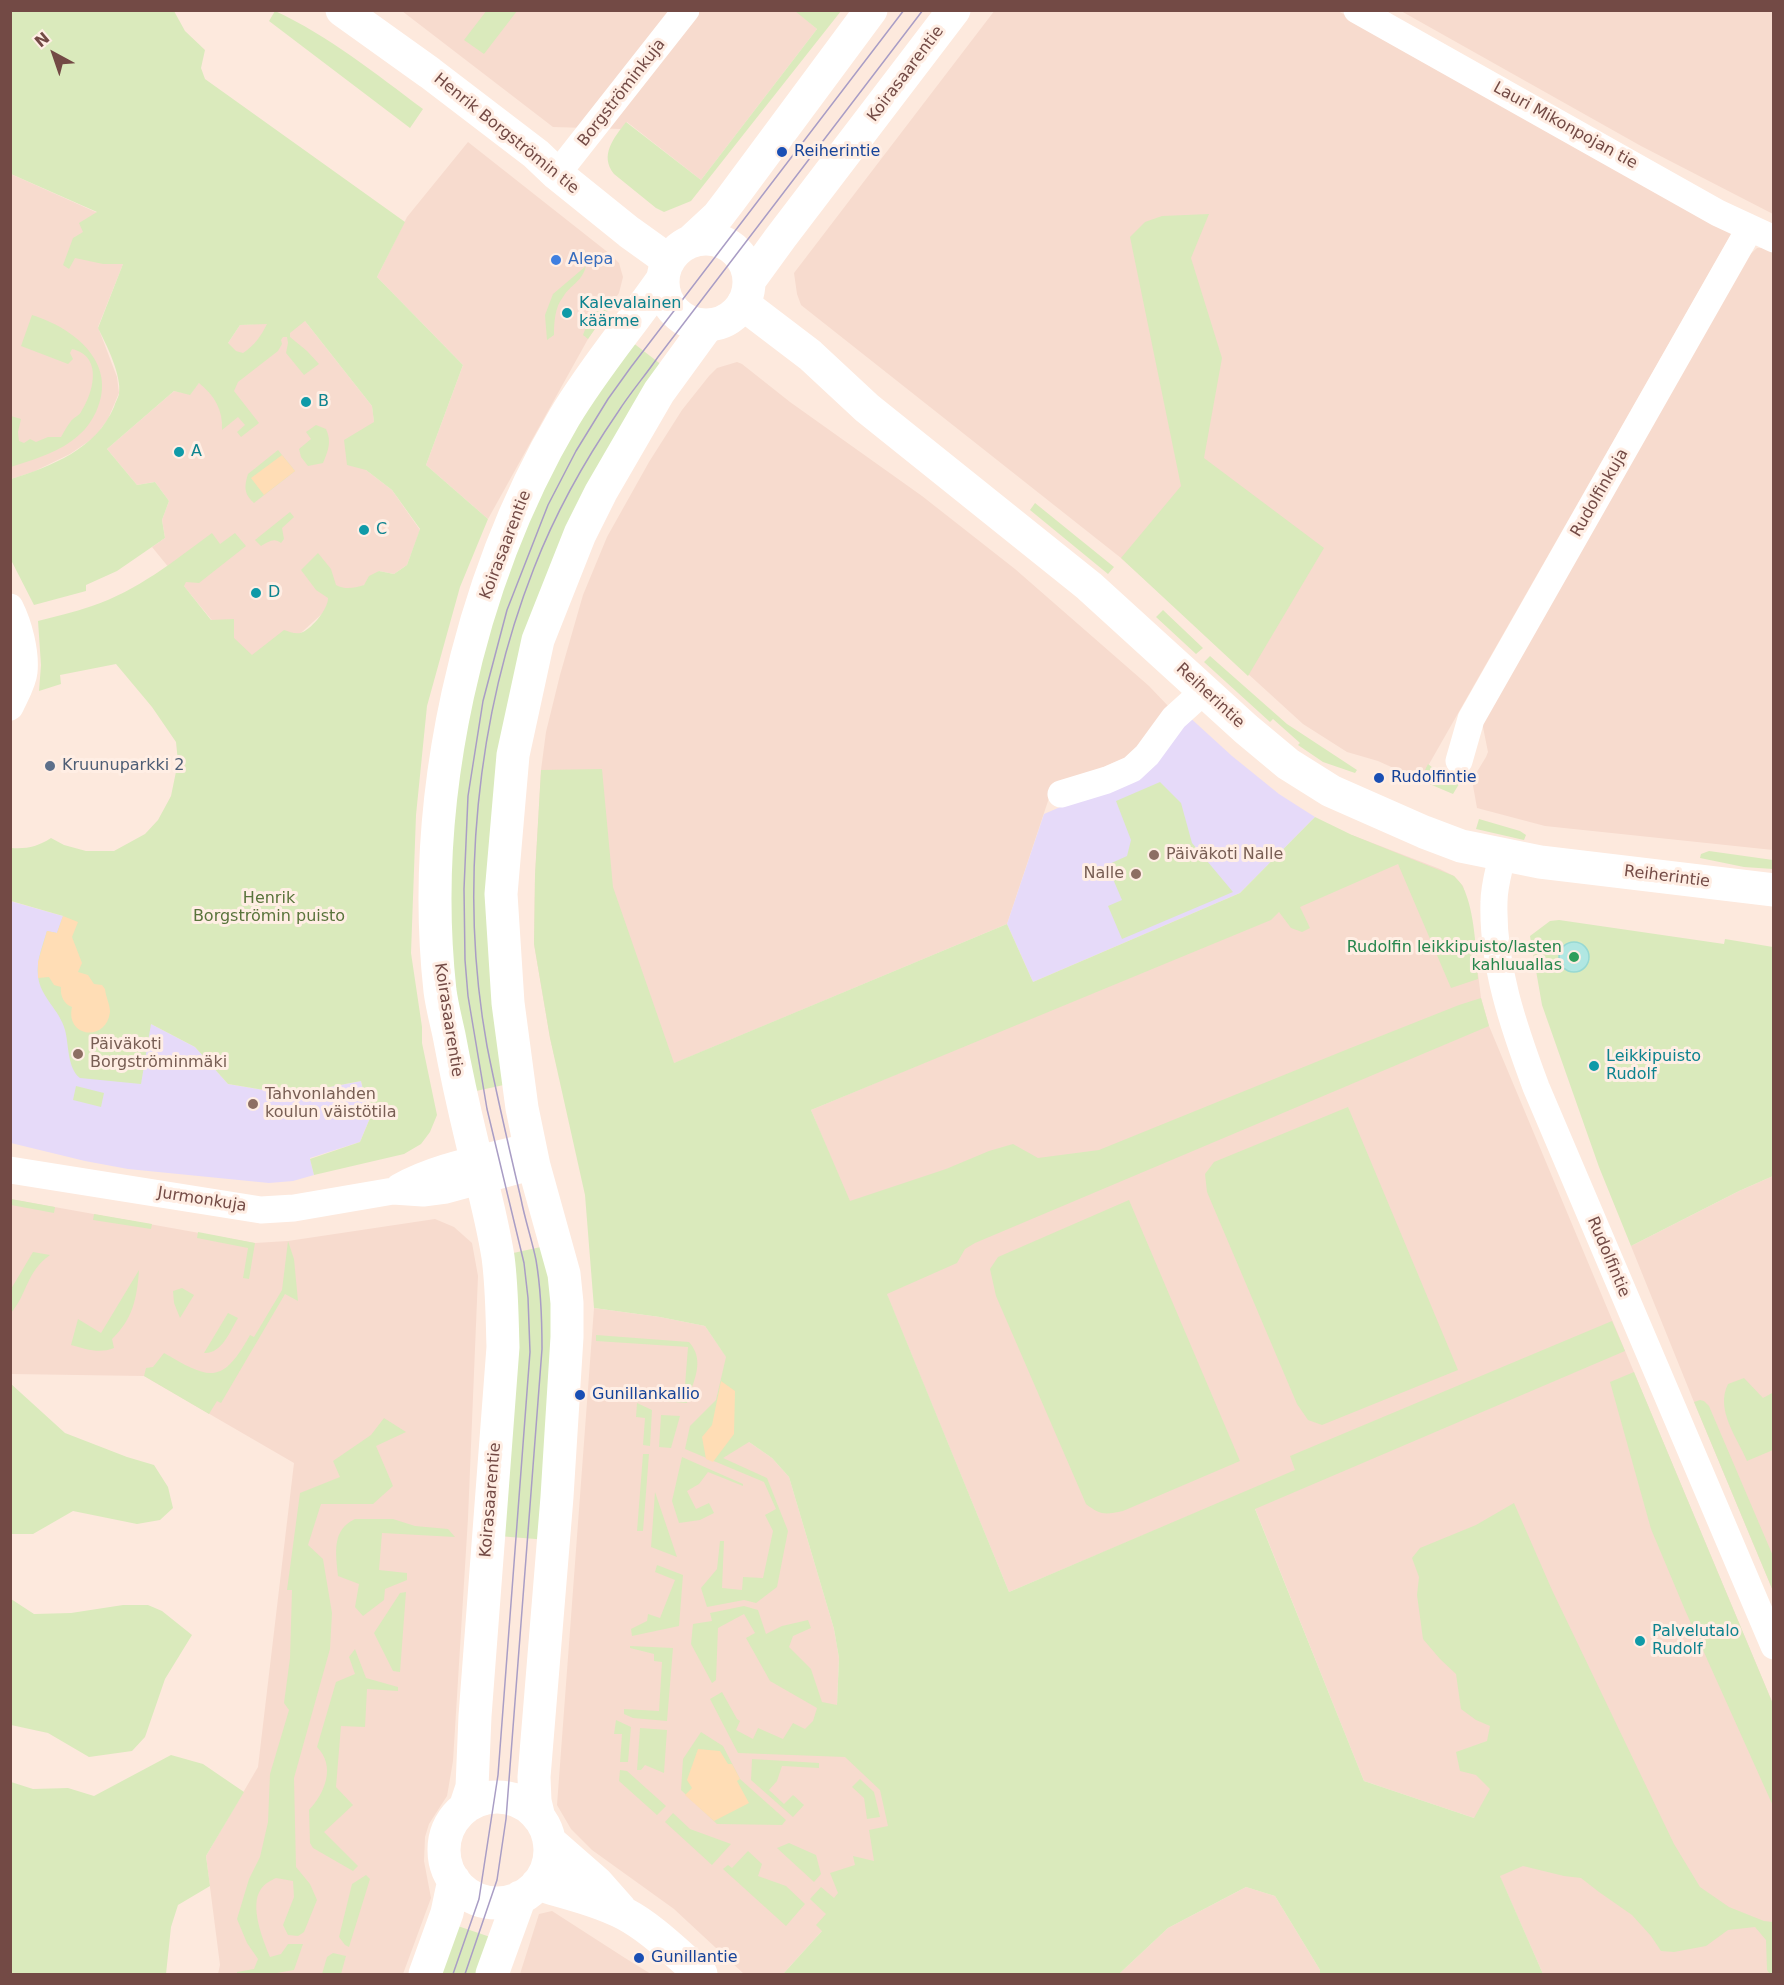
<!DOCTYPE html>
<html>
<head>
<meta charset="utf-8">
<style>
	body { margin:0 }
	#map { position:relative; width:1784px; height:1985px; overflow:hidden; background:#fde9dd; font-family:"DejaVu Sans",sans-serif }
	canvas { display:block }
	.frame { position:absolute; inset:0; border:12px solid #734a45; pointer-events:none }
	.north { position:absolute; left:24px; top:24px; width:60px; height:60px; -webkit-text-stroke:4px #ffeee4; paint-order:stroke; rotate:320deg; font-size:16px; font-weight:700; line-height:24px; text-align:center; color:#734a45 }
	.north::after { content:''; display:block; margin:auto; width:21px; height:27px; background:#734a45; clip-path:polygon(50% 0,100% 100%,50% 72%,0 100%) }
</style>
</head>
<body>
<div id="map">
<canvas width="1784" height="1985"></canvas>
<div class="frame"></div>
<div class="north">N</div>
</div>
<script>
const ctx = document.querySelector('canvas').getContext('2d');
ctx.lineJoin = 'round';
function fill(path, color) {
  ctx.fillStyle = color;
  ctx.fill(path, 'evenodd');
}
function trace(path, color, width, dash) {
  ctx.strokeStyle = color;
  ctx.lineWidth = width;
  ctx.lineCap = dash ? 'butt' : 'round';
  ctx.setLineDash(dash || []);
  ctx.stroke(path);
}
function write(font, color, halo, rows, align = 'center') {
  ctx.font = font + ' "DejaVu Sans",sans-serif';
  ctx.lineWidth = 6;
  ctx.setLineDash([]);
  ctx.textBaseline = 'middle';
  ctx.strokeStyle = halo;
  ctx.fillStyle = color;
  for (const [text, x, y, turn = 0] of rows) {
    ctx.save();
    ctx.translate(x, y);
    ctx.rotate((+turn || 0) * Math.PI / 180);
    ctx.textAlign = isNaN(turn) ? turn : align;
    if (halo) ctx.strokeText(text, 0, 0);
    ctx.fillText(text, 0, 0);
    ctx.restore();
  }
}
fill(new Path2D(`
	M795 10 817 29 701 180 627 122 621 129 553 127 402 11Z
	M995 10 1338 11 1732 233 1420 780 1378 761 1347 752 1303 724 1121 558 801 305 797 294 794 273Z
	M1401 11H1773V214L1641 146Z
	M468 142 610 254 619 263 623 277 619 293 588 339 488 519 426 465 463 365 377 277 407 217Z
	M11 174 129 227 135 234 98 327 117 377 119 393 108 419 95 437 70 454 33 472 11 479Z
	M1770 247 1773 249V850L1545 826 1477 808 1472 780 1486 757 1488 752 1483 727 1479 724 1741 263 1757 248Z
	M305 321 372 406 374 422 366 470 392 490 420 530 407 565 394 574 379 571 364 585 324 612 302 632 250 667 152 547 165 538 162 520 169 501 155 482 137 485 107 449 174 391 190 394 216 361 240 325Z
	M737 362 742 364 790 402 922 496 1015 569 1149 686 1170 708 1132 755 1052 789 1007 924 567 1108 550 1038 534 944 535 875 541 770 546 732 560 675 583 595 607 537 649 462 682 410 709 376 717 368Z
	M1352 835 1440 869 1454 876 1463 886 1471 917 1481 998 1489 1026 1773 1704V1974H1543L1474 1818 1364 1781 1248 1491 1009 1592 811 1110 1045 1012Z
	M1773 1176V1591L1694 1402 1631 1246 1739 1191Z
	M10 1199 255 1243 288 1241 435 1219 454 1227 472 1243 478 1276 468 1518 453 1761 447 1796 429 1824 425 1837 424 1861 431 1898 403 1974H218L220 1965 206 1856 258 1767 294 1463 144 1376 11 1374Z
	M594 1308 660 1317 705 1326 736 1371 749 1442 772 1458 789 1477 834 1629 839 1658 837 1705 906 1788 879 1868 783 1974H744L674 1909 592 1850 571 1829 557 1805Z
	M1246 1887 1275 1896 1320 1970V1974H1119L1168 1928Z
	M552 1911 625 1958 651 1974H520L539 1914Z`), '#f7dbce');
fill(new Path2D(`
	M1186 714 1232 756 1279 794 1315 817 1240 893 1033 982 1007 924 1044 814 1130 777Z
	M10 901 63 916 151 1024 195 1047 228 1084 264 1090 309 1091 361 1081 370 1118 360 1142 310 1158 314 1175 293 1181 269 1183 128 1169 85 1161 11 1143Z`), '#e6daf9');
fill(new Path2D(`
	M487 10 517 11 484 54 464 40Z
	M11 11H174L185 31 205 50 201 68 205 79 405 222 377 277 463 365 426 465 488 519 460 587 427 706 416 815 411 953 422 1027V1043L437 1115 430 1132 421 1144 404 1154 314 1175 310 1159 360 1142 370 1118 361 1081 309 1091 264 1090 228 1084 195 1047 151 1024 141 1084 80 1078C67 1068 69 1044 65 1030 60 1010 40 997 38 976 36 961 43 945 47 931L57 933 63 916 11 901V848C27 849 37 847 51 838L64 845 86 851H114L145 834 158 820 171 796 178 762 176 742 152 707 116 664 60 675 61 684 39 691 41 665 38 621C56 616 75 612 92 606 137 591 174 561 212 533L220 544 235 533 246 546 199 583 186 582 184 586 211 620 234 619V638L252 655 284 630C290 632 297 635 303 632 313 627 328 609 328 598L316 590 301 570 318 553 331 569 336 585C345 590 354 588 364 585L369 576 379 571 394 574 407 565 420 529 392 490 366 470 347 465 344 440 374 422 372 406 305 321 290 333V337L307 351 319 364 304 375 286 353 288 343 287 337H283L281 340 282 344 278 351 238 382 234 391 259 423 241 437 237 432 245 425 238 417 222 430C223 410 215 396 199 383L190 395 174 391 107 449 137 485 155 482 169 501 162 520 165 538 117 571 86 585V591L34 605 11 560V479C52 466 96 449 114 407 115 403 118 398 119 394 122 375 106 344 98 328L123 264H103L75 258 69 269 63 265 73 238 83 232 79 223 97 212 11 174ZM267 324C261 336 255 345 243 353L236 351 228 343 240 325Z
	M275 11C329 36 376 74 423 109L410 128 269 21Z
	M795 11H841L691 201 664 212 656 208 614 174C599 155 614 138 626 122L701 180 817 29Z
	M1209 214 1191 258 1222 358 1204 458 1324 548 1248 676 1121 558 1181 486 1130 237 1145 222 1162 216Z
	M586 266C582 282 571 284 563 297 555 307 554 322 554 335L547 340 545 315 553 294Z
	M602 298 611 306 588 339 583 335 595 303Z
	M32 315C74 328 119 363 96 412 92 420 87 428 80 434 61 452 35 459 11 467V416L21 419 18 432 19 441 24 443 30 439 36 442 48 437H61C64 432 67 426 71 421 74 417 79 416 81 412 94 392 103 356 72 349L70 353 73 359 68 364 21 346Z
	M632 342 667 369 521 683 513 1083 476 1091 445 955 460 715 539 479Z
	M316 425 326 429C332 442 328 451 323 463L308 466 301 457 299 449 311 439 306 432Z
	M278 450 295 471 254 503C244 494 244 487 248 474Z
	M1035 503 1114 567 1108 574 1030 510Z
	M290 512 294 517 282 528 284 539 281 543C274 537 268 542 261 546L255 540Z
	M1163 610 1203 648 1196 654 1156 617Z
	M1210 656 1287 724 1357 770 1355 773 1323 762 1298 745 1300 743 1273 719 1270 722 1204 662Z
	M1428 764 1438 772 1459 784 1453 794 1420 780Z
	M602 769 613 887 674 1063 1007 924 1033 982 1240 893 1315 817 1352 835 1454 876C1457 879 1461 883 1463 887 1475 912 1476 951 1478 979L1451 988 1398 864 1300 907 1310 928 1302 932 1291 928 1279 912 1271 920 811 1110 850 1201 946 1169 989 1151 1013 1144 1038 1158 1099 1150 1348 1049 1459 1005 1481 998 1489 1026 975 1243 965 1249 957 1263 887 1294 1009 1592 1295 1470 1290 1456 1612 1321 1625 1351 1255 1509 1364 1781 1474 1818 1490 1789 1476 1775 1460 1771 1456 1752 1487 1741 1490 1726 1476 1720 1461 1709 1456 1674 1440 1659 1423 1639 1417 1595 1419 1577 1412 1558 1420 1548 1476 1525 1514 1503 1552 1590 1674 1844 1700 1887 1729 1907 1764 1921 1773 1922V1974H1770L1767 1970 1766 1940 1755 1927 1728 1930 1706 1946 1674 1952 1661 1951 1651 1936 1632 1915 1599 1892 1581 1878 1564 1876 1523 1866 1500 1876 1543 1974H1320V1970L1275 1896 1246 1887 1168 1928 1119 1974H783L822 1931 816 1925 826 1914 810 1899 821 1887 834 1898 838 1893 830 1873 855 1865 853 1856 874 1861 869 1830 888 1826 880 1790 845 1757 738 1753 710 1699 722 1692 737 1719 740 1721 736 1730 753 1739 758 1728 783 1739 793 1723 805 1729 813 1721 817 1708 770 1681 746 1638 755 1633 744 1614 718 1628 716 1680 712 1683 691 1644 693 1624 712 1621 710 1613 744 1606 758 1610 766 1634 782 1626 808 1620 811 1628 793 1636 789 1647 811 1669 822 1702 837 1705 839 1658 834 1629 789 1477 772 1458 749 1442 723 1458 767 1478 788 1531 777 1587 756 1603 744 1600 707 1607 701 1588 717 1569 720 1541H724L722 1588 742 1590 743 1577 763 1578 773 1531 765 1515 776 1509 764 1482 685 1449 690 1426 716 1400 726 1357 705 1326 660 1317 594 1308 585 1195 550 1038 534 944 535 875 541 770Z
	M1160 782 1181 803 1192 843 1233 892 1122 939 1108 906 1122 900 1107 865 1127 856 1131 840 1116 801Z
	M1479 819 1520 831 1526 835 1524 840 1476 829Z
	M1709 851 1773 860V869L1744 867 1700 858 1701 854Z
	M1559 920 1724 944 1725 939 1773 947V1176L1739 1191 1631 1246 1599 1167 1542 1005 1530 936 1550 921Z
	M76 1086 104 1093 101 1107 73 1100Z
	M1348 1107 1458 1370 1322 1425 1308 1420 1297 1404 1207 1192 1205 1174 1214 1162Z
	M11 1199 55 1207 54 1213 11 1205Z
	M1129 1200 1240 1461 1123 1511C1105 1515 1100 1515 1086 1504L996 1296 990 1269 998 1257Z
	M94 1214 152 1224 151 1229 93 1220Z
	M198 1232 255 1243 249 1279 243 1278 248 1248 197 1238Z
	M288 1241 294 1259 298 1301 285 1294 221 1403 217 1401 209 1414 144 1376 146 1368 153 1367 164 1353C209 1379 222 1386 250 1335L254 1337 282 1290Z
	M550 1245 556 1273 548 1540 498 1536 504 1255Z
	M33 1252 50 1255C26 1272 28 1293 11 1313V1289Z
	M139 1270C137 1298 133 1319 112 1339L114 1348C99 1354 86 1349 71 1345L78 1319 101 1333Z
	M182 1288 194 1295 180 1318 174 1303 173 1291Z
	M228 1313 238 1318C230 1331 222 1354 204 1353Z
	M596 1335 689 1342C706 1361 693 1381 687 1403L651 1400V1397L684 1398 688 1347 596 1341Z
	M1634 1372 1773 1704V1806L1685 1610 1651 1529 1610 1382Z
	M1744 1378 1763 1398 1774 1392 1773 1450 1747 1461C1737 1437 1715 1410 1728 1384Z
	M10 1383 65 1433 127 1457 154 1465 168 1487 173 1508 160 1520 137 1524 73 1511 33 1534H11Z
	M1700 1400 1704 1401 1709 1406 1773 1556V1591L1694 1402Z
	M637 1403 652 1410 650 1446 643 1445 645 1418 636 1417Z
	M661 1415 680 1416 671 1448 659 1447Z
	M384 1418 406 1432 376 1446 393 1486 373 1504H321L308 1545 323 1559 332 1613 330 1649 294 1778 296 1867 310 1884 317 1900 304 1932 298 1936 288 1935 283 1925 294 1897 293 1881 276 1878C270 1881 265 1883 261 1889 249 1906 263 1940 270 1957L281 1954 288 1944H303L294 1970 271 1974H237V1972L254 1969 258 1959 247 1943 237 1919 249 1879 260 1857 268 1822 270 1774 289 1710 284 1703 290 1658 292 1590H287L300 1493 340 1477 333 1461 371 1435Z
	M643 1454H649L643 1531H637Z
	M682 1457 743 1484V1486L708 1472 699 1484 687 1491 696 1509 709 1503 714 1513 700 1520 679 1523 672 1501Z
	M655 1492 677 1557 651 1547Z
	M355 1519H393L415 1526 448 1529 455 1537 382 1533 379 1570 407 1573V1580L385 1589 384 1600 363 1616 355 1607 359 1584 338 1576C336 1554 331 1530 355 1519Z
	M657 1565 683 1575 679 1626 632 1636 631 1629 647 1621 648 1614 660 1618 675 1580 655 1572Z
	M406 1592 400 1672 393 1671 374 1633 400 1593Z
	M11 1599 34 1614 71 1613 123 1605H148L162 1611 192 1635 165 1679 145 1737 132 1751 89 1757 48 1733 11 1725Z
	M630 1646 673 1648 667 1721 633 1718 624 1714V1709L659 1711 662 1662 654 1661V1654L630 1648Z
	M355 1649 366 1678 398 1687V1691L367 1689 365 1727 341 1726 336 1787 353 1805 324 1832 358 1866 353 1871 313 1848 310 1843 309 1810C325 1793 336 1766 317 1747L336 1682 355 1674 349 1657Z
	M616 1720 631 1727 628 1762H620L622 1734H614Z
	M640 1728 667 1730 664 1773 645 1765 641 1770H637Z
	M701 1732 723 1746 740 1779 786 1820 782 1825 717 1824 681 1790 683 1759Z
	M171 1755 203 1764 244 1792 206 1856 210 1886 178 1905 171 1927 166 1974H11V1782L33 1789 68 1788 94 1796Z
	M752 1759 819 1763V1768L782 1766 777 1781 769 1790 784 1804 793 1795 804 1805 793 1817 751 1780Z
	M620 1770 627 1771 666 1806 657 1815 619 1781Z
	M860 1779 874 1792 880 1817 867 1819 864 1798 852 1787Z
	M673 1813 690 1829 731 1844 712 1865 665 1822Z
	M789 1843 816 1855 821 1874 814 1882 777 1848Z
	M748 1851 762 1864 758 1876 786 1886 805 1904 786 1926 723 1869 728 1865 732 1868Z
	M366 1875 370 1879 349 1947 345 1945 339 1937 352 1884Z
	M452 1924 496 1939 484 1974H435Z
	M333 1953 346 1956 341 1974H322L327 1957Z`), '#daeabc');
fill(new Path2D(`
	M282 455 295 471 264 495 251 478Z
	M63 916 78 922 72 937 82 963 78 972 88 975 94 984 102 985 105 989C106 998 110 1004 110 1012 106 1043 65 1037 72 1007 64 1004 60 996 61 987L54 985 49 977 38 978V962L47 931 57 933Z
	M721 1381 735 1391 734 1434 713 1462 706 1459 702 1437 712 1425Z
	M698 1749 720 1751 728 1764H732L740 1779 737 1781 749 1803 714 1821 685 1795 692 1788 687 1780Z`), '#ffddb5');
const water = new Path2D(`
	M1559 957a15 15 0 1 1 30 0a15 15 0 1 1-30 0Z`);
fill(water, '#b1e7e2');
trace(water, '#97d9d3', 1.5);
trace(new Path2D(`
	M1357 10 1718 213 1774 239
	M557 174 686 10
	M10 607C19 625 26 652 24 672 23 683 15 696 10 707
	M1459 761 1471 719 1750 228
	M1061 794 1107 780 1132 769 1147 755 1174 718 1205 690
	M1502 856C1499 871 1494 886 1494 902 1492 965 1514 1028 1536 1087L1774 1646
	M10 1170 261 1210 294 1208 393 1191 423 1193 446 1190 534 1166
	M399 1187C438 1165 486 1158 530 1146`), '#fff', 27);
trace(new Path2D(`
	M342 10 430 73 536 154 557 174 629 232 668 260
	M743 304 810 355 867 408 1089 586 1246 729 1288 764 1331 791 1424 832 1461 846 1540 862 1774 890
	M444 1850a53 53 0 1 1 106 0a53 53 0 1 1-106 0Z
	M465 1808 472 1787 475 1716 503 1347C502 1317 502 1286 498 1257 492 1219 482 1183 473 1146 464 1109 456 1073 449 1035 446 1021 442 1006 440 991 419 800 467 583 564 418 593 369 630 326 662 280
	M539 1818 535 1801 534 1777 557 1497 567 1337V1303L564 1274 534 1166 522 1108 508 1003 501 894 513 755 538 640 580 534 601 492 659 392 707 326
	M549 1841 597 1883 620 1909
	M537 1884C566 1893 598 1900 625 1914 653 1929 677 1954 701 1974
	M425 1974 447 1913 454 1880
	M492 1974 520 1897`), '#fff', 33);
trace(new Path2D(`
	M663 282a43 43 0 1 1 86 0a43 43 0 1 1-86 0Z
	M690 242 718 216 731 199 871 10
	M749 281 781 237 954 10`), '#fff', 33);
trace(new Path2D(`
	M453 1974 479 1899 498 1775 530 1352 528 1298 524 1263 487 1109 468 996 465 960 464 889 468 796 483 701 507 610 548 505 576 451 608 399 631 367 904 10
	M465 1974 497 1880 506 1819 542 1349C542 1319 541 1289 536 1260 532 1240 525 1220 521 1199 509 1148 497 1097 487 1046 459 891 476 716 534 568 555 514 585 460 618 412 630 393 645 376 658 357L923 10`), '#a99dc5', 1.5);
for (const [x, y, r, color] of [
	[782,152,6,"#1a4fb4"],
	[556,260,6,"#3f7fe0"],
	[567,313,6,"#0f9aa8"],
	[306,402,6,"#0f9aa8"],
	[179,452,6,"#0f9aa8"],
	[364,530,6,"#0f9aa8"],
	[256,593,6,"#0f9aa8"],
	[50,766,6,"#5c6f8a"],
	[1379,778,6,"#1a4fb4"],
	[1154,855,6,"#8d6e63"],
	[1136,874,6,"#8d6e63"],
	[1574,957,6,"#2e9e5b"],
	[78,1054,6,"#8d6e63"],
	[1594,1066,6,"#0f9aa8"],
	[253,1104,6,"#8d6e63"],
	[580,1395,6,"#1a4fb4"],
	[1640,1641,6,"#0f9aa8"],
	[639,1958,6,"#1a4fb4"]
]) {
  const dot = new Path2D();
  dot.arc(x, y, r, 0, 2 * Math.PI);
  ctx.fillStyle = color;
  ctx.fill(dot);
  trace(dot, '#ffeee4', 2);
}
write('16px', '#734a45', '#ffeee4', [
	["Koirasaarentie",906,74,-53],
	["Borgströminkuja",622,93,-52],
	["Lauri Mikonpojan tie",1565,126,29],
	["Henrik Borgströmin tie",506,134,39],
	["Rudolfinkuja",1600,493,-60],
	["Koirasaarentie",506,545,-69],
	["Reiherintie",1210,696,43],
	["Reiherintie",1667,877,7],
	["Koirasaarentie",448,1020,81],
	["Jurmonkuja",202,1200,9],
	["Rudolfintie",1608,1257,67],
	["Koirasaarentie",491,1500,-85]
]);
write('16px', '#164399', '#ffeee4', [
	["Reiherintie",794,152],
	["Rudolfintie",1391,778],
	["Gunillankallio",592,1395],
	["Gunillantie",651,1958]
], 'left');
write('16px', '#366cbe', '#ffeee4', [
	["Alepa",568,260]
], 'left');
write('16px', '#0d838f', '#ffeee4', [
	["Kalevalainen",579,304],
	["käärme",579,322],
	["B",318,402],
	["A",191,452],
	["C",376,530],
	["D",268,593],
	["Leikkipuisto",1606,1057],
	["Rudolf",1606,1075],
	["Palvelutalo",1652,1632],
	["Rudolf",1652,1650]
], 'left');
write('16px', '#4e5e75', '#ffeee4', [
	["Kruunuparkki 2",62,766]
], 'left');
write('16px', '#785e54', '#ffeee4', [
	["Päiväkoti Nalle",1166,855],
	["Nalle",1124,874,"right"],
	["Päiväkoti",90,1045],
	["Borgströminmäki",90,1063],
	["Tahvonlahden",265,1095],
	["koulun väistötila",265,1113]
], 'left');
write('16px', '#59743b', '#ffeee4', [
	["Henrik",269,899],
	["Borgströmin puisto",269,917]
]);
write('16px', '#27864d', '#ffeee4', [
	["Rudolfin leikkipuisto/lasten",1562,948],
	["kahluuallas",1562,966]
], 'right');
</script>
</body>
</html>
